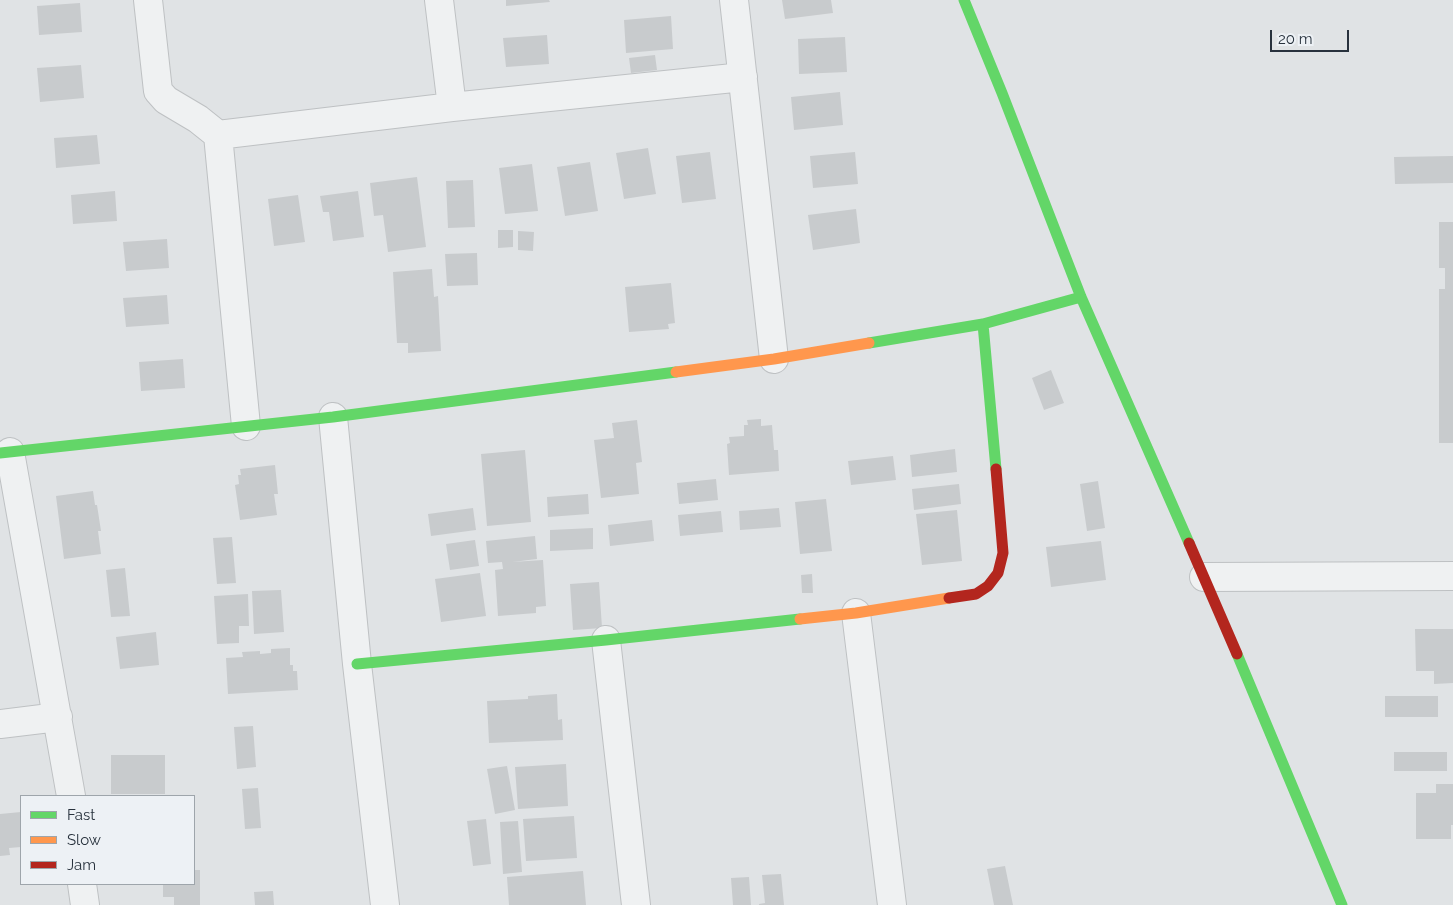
<!DOCTYPE html>
<html>
<head>
<meta charset="utf-8">
<style>
	body { margin:0 }
	#map { position:relative; width:1453px; height:905px; overflow:hidden; background:#e0e3e5; font-family:Raleway,sans-serif }
	canvas { display:block }
	.legend { position:absolute; left:20px; top:795px; width:175px; height:90px; box-sizing:border-box; background:#edf1f5; border:1px solid #9ea5ab; margin:0; padding:6px 9px; list-style:none; font-size:15px; color:#28323d }
	.legend li { display:flex; align-items:center; gap:10px; height:25px }
	.legend b { width:25px; border:1px solid #9ea5ab }
	.scale { position:absolute; left:1270px; top:30px; width:79px; height:22px; box-sizing:border-box; border:2px solid #28323d; border-top:0; padding-left:6px; font-size:15px; line-height:18px; white-space:nowrap; color:#28323d; -webkit-text-stroke:4px #edf1f5; paint-order:stroke }
</style>
</head>
<body>
<div id="map">
<canvas width="1453" height="905"></canvas>
<ul class="legend">
<li><b style="height:6px;background:#63d668"></b>Fast</li>
<li><b style="height:6px;background:#ff974d"></b>Slow</li>
<li><b style="height:6px;background:#b3261e"></b>Jam</li>
</ul>
<div class="scale">20 m</div>
</div>
<script>
const ctx = document.querySelector('canvas').getContext('2d');
ctx.lineJoin = 'round';
function fill(path, color) {
  ctx.fillStyle = color;
  ctx.fill(path, 'evenodd');
}
function trace(path, color, width, dash) {
  ctx.strokeStyle = color;
  ctx.lineWidth = width;
  ctx.lineCap = dash ? 'butt' : 'round';
  ctx.setLineDash(dash || []);
  ctx.stroke(path);
}
fill(new Path2D(`
	M506 0H549L550 2 506 6Z
	M782 0H831L833 13 785 19Z
	M80 3 82 32 39 35 37 6Z
	M671 16 673 49 626 53 624 20Z
	M547 35 549 64 506 67 503 38Z
	M845 37 847 72 799 74 798 39Z
	M655 55 657 70 631 73 629 58Z
	M81 65 84 98 40 102 37 68Z
	M840 92 843 125 794 130 791 97Z
	M97 135 100 164 56 168 54 138Z
	M648 148 656 194 624 199 616 153Z
	M710 152 716 199 682 203 676 156Z
	M855 152 858 184 813 188 810 156Z
	M1453 156V183L1395 184 1394 157Z
	M590 162 598 211 565 216 557 167Z
	M532 164 538 211 505 214 499 168Z
	M417 177 426 247 388 252 383 215 374 216 370 183Z
	M473 180 475 227 448 228 446 181Z
	M115 191 117 221 73 224 71 195Z
	M358 191 364 237 333 241 329 212H323L320 196Z
	M298 195 305 242 274 246 268 199Z
	M856 209 860 243 813 250 808 215Z
	M1439 222H1453V443H1439V289H1445V268H1439Z
	M498 230H513V247L498 248Z
	M518 231 534 232 533 251 518 250Z
	M167 239 169 268 126 271 123 242Z
	M477 253 478 285 447 286 445 254Z
	M432 269 434 297 438 296 441 351 408 353V343H397L393 272Z
	M671 283 675 323 668 324 669 329 629 332 625 287Z
	M167 295 169 324 126 327 123 298Z
	M183 359 185 388 141 391 139 362Z
	M1051 370 1064 403 1044 410 1032 378Z
	M761 419V426L772 425 774 450H778L779 471 729 475 727 444 730 443 729 437 744 436V425H748L747 420Z
	M637 420 642 462 636 463 639 494 601 498 594 440 614 438 612 423Z
	M955 449 957 472 912 477 910 455Z
	M525 450 531 522 487 526 481 454Z
	M893 456 896 480 851 485 848 461Z
	M275 465 278 494H274L277 515 240 520 235 485 239 484 238 475H241L240 469Z
	M716 479 718 500 679 504 677 483Z
	M1098 481 1105 528 1087 531 1080 484Z
	M959 484 961 504 914 510 912 489Z
	M93 491 95 505H97L101 531H98L101 554 64 559 56 496Z
	M588 494 589 514 548 517 547 497Z
	M826 499 832 551 800 554 795 502Z
	M473 508 476 530 431 536 428 514Z
	M779 508 781 527 740 530 739 511Z
	M957 510 962 561 922 565 916 514Z
	M721 511 723 532 680 536 678 515Z
	M652 520 654 541 610 546 608 525Z
	M593 528V549L550 551V530Z
	M535 536 537 559 512 562 543 560 546 606 536 607V613L498 616 495 570 503 569 502 562 488 563 486 541Z
	M232 537 236 583 217 584 213 538Z
	M475 540 479 566 450 570 446 544Z
	M1101 541 1106 580 1051 587 1046 547Z
	M125 568 130 616 111 617 106 570Z
	M480 573 486 616 441 622 435 579Z
	M812 574 813 593H802L801 575Z
	M599 582 602 628 573 630 570 584Z
	M281 590 284 632 254 634 252 591Z
	M248 594 249 626H239V643L217 644 214 596Z
	M1415 629H1453V683L1434 684V671H1416Z
	M156 632 159 665 120 669 116 637Z
	M290 648V665H293V671H297L298 690 228 694 226 658 243 657 242 652 260 651V654L271 653V649Z
	M557 694 558 720 562 719 563 740 489 743 487 701 528 699V696Z
	M1385 696H1438V717H1385Z
	M253 726 256 767 237 769 234 727Z
	M1394 752H1447V771H1394Z
	M111 755H165V794H111Z
	M566 764 568 806 518 809 515 767Z
	M507 766 515 810 495 814 487 769Z
	M1436 784H1453V825H1451V839H1416V793H1436Z
	M258 788 261 828 245 829 242 789Z
	M21 812V847L9 848 10 855 0 856V814Z
	M574 816 577 858 526 861 523 819Z
	M486 819 491 864 473 866 467 821Z
	M518 821 522 872 503 874 500 822Z
	M1005 866 1013 905H994L987 869Z
	M194 870H200V905H174V897H163V884H194Z
	M583 871 586 905H509L507 877Z
	M781 874 784 905H759V904L765 903 762 875Z
	M749 877 751 905H733L731 878Z
	M273 891 274 905H255L254 892Z`), '#c8cbcd');
const street = new Path2D(`
	M148 0 158 91 166 100 198 119 218 135 452 107 743 77
	M439 0 452 107
	M734 0 774 359
	M218 135 246 426
	M333 417 357 664 385 905
	M10 452 71 796
	M1204 577 1453 576
	M856 613 892 905
	M606 640 636 905
	M0 724 58 717
	M82 884 85 905`);
trace(street, '#bec1c3', 30);
trace(street, '#eff1f2', 28);
trace(new Path2D(`
	M964 0 1002 93 1081 297 1189 543
	M983 324 996 469
	M869 343 983 324 1081 297
	M0 453 333 417 676 372
	M1237 654 1342 905
	M357 664 606 640 800 619`), '#63d668', 11);
trace(new Path2D(`
	M676 372 774 359 869 343
	M800 619 856 613 949 598`), '#ff974d', 11);
trace(new Path2D(`
	M1189 543 1237 654
	M949 598 976 594 988 586 998 573 1003 553 996 469`), '#b3261e', 11);
</script>
</body>
</html>
